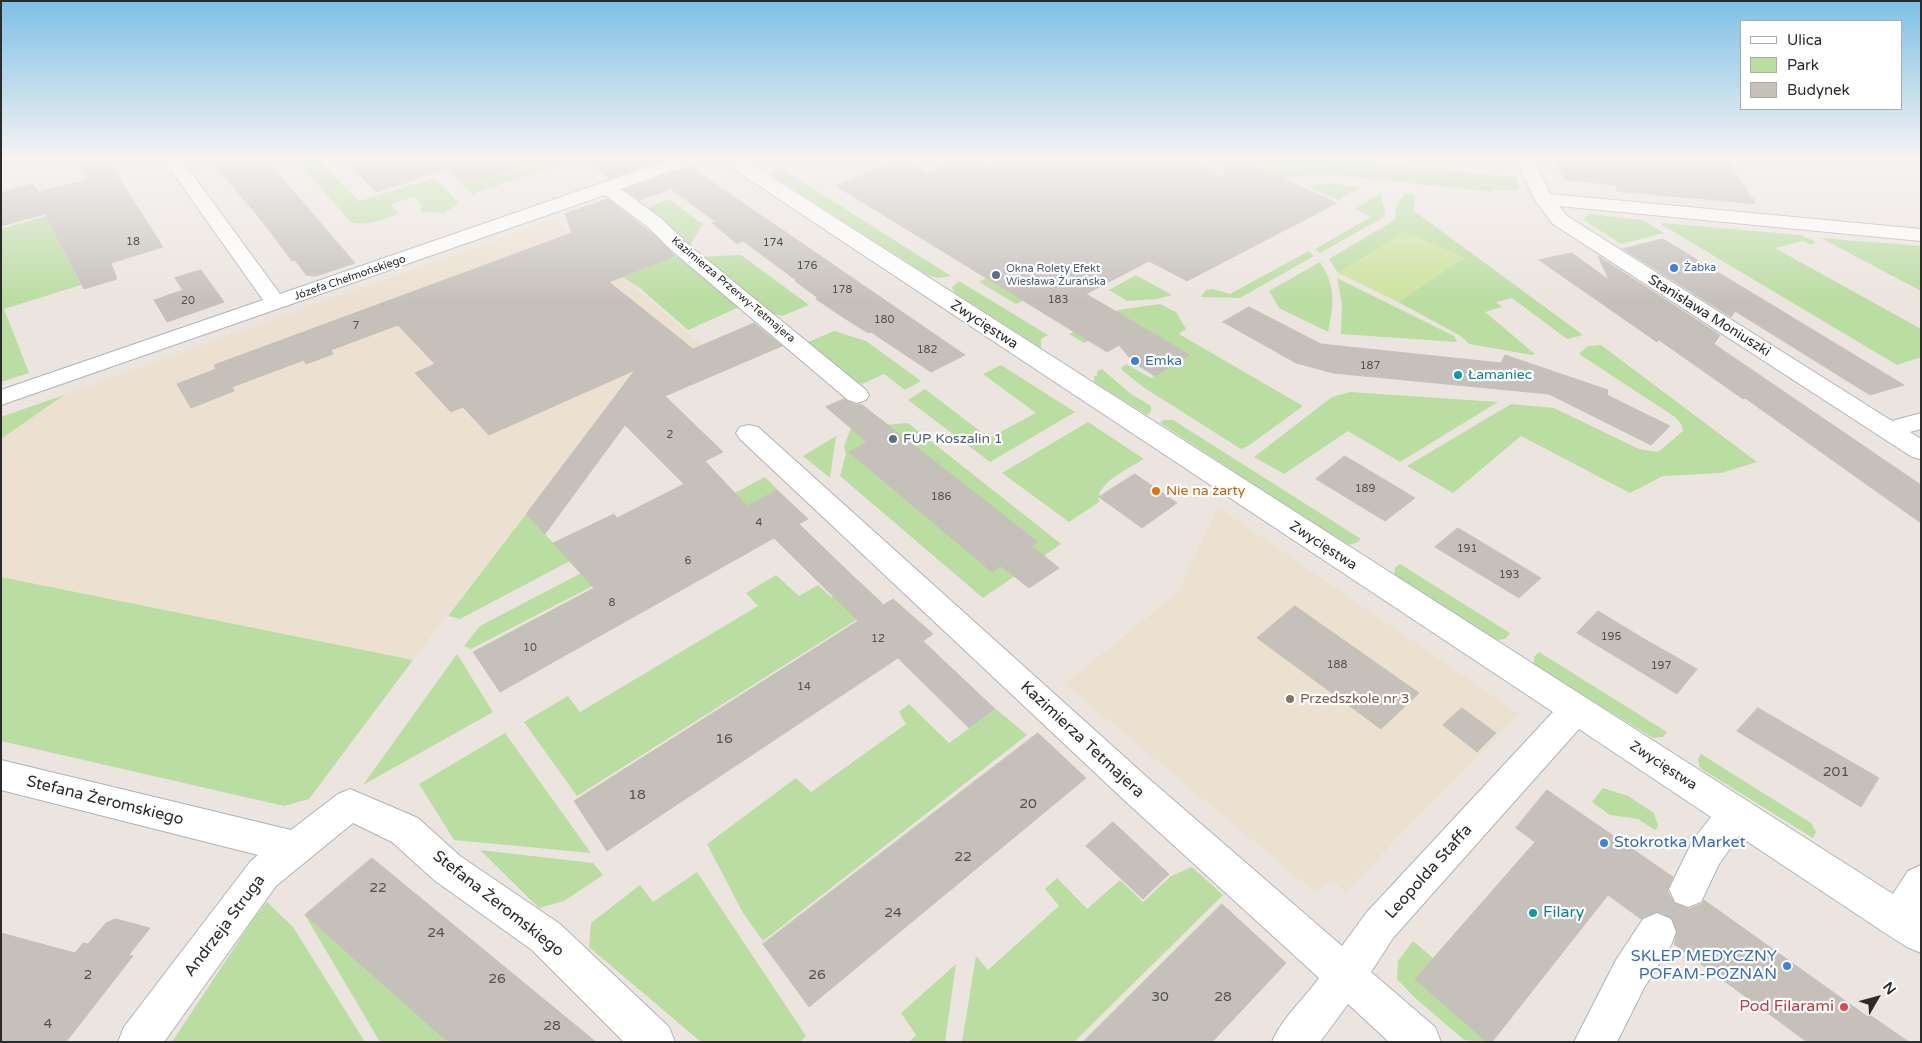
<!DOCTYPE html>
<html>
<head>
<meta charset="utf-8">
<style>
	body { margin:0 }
	#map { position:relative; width:1922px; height:1043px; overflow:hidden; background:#ece5df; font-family:"Varela Round",sans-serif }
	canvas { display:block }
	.frame { position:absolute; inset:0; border:2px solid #2b2b2b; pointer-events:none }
	.legend { position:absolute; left:1740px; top:20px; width:162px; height:90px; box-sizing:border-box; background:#fff; border:1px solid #aaa; margin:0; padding:6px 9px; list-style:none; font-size:15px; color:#2b2b2b }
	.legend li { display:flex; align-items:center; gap:10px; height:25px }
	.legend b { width:25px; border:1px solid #aaa }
	.north { position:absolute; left:1852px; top:973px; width:50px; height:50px; -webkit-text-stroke:4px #fff; paint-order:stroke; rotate:52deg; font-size:14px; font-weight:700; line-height:20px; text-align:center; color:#2b2b2b }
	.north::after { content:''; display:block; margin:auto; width:18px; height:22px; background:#2b2b2b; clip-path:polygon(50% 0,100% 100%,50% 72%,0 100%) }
</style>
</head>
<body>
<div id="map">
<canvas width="1922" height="1043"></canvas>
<div class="frame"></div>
<ul class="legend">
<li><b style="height:6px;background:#fff"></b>Ulica</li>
<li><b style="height:14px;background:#badda1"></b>Park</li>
<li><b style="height:14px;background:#c5c0ba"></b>Budynek</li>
</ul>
<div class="north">N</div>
</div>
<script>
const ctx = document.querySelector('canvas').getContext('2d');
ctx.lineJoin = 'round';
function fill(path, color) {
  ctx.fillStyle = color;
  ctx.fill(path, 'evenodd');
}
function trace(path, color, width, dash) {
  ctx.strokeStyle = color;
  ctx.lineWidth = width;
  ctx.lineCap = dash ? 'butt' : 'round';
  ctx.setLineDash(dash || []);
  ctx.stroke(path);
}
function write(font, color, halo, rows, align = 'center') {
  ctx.font = font + ' "Varela Round",sans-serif';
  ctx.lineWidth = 4.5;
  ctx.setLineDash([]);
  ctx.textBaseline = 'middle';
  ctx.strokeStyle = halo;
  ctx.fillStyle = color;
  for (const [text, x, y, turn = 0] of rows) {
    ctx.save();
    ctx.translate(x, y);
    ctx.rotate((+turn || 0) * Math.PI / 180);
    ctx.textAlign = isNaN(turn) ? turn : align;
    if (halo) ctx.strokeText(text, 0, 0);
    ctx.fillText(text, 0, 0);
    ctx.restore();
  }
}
fill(new Path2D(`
	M553 219 715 356 615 396 413 660 1 577V439L64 395Z
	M1218 507 1519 714 1345 892 1331 880 1317 894 1065 684 1178 592Z`), '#ece0d0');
fill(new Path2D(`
	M292 156H316L359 201 435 178 459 203 444 213 421 212 420 203 414 197 391 204 399 214C384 219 367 227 351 222Z
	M433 156H560L565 160 554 167 472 194Z
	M1252 156H1283L1516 177 1519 188 1514 191 1493 190 1491 192 1325 174 1279 178Z
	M779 167 951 276 938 278 927 275 773 176V172Z
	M1328 183 1357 187 1358 189 1339 200 1308 187Z
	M1381 193 1385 213 1384 217 1320 253 1315 249 1371 217 1355 209Z
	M1404 193 1415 195 1414 211 1583 335 1567 339 1512 298 1496 302 1502 307 1485 312 1535 354 1532 355 1469 344 1461 336 1398 302 1464 258 1405 232 1338 273 1329 259 1396 219 1395 210Z
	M668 199 703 224 689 247 647 208Z
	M1588 214 1643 220 1664 233 1621 244 1584 220Z
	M47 216 81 285 4 309 29 373 1 382V229Z
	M1663 223 1801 235 1816 242 1811 245 1803 241 1775 248 1921 329V357L1897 365 1662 225Z
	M1821 238 1921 246V291Z
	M1309 251 1314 256 1240 298 1201 297 1206 290 1213 289 1230 294Z
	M741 255 809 305 782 316 769 313 697 257Z
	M680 256 736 304 737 308 688 330 640 288 622 277 669 258Z
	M1320 262C1336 286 1334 304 1328 332L1279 308 1269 291Z
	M1136 275 1172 295 1157 299 1127 301 1109 290Z
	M986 278 1023 301 1016 304 979 282Z
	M1337 278 1454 336 1457 342 1341 334 1342 304Z
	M959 281 1048 335 1041 339V348L955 293 952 287Z
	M1160 304 1176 312 1186 329 1179 334 1303 406 1248 446 1241 449 1143 387 1122 370V367L1126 364 1151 378 1189 355 1129 319 1084 343 1069 334 1118 310Z
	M834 331 866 341 921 381 905 390 884 374 862 384 854 382 808 342Z
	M1601 345 1757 462 1721 473 1663 476 1630 493 1521 436 1453 493 1407 466 1511 404 1554 408 1639 449 1658 452 1683 431 1682 425 1675 417 1579 354 1588 346Z
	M1001 365 1075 412 990 462 908 400 925 389 989 438 1036 413 983 374Z
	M1102 369 1131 394 1151 406V412L1147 415 1094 382V376H1097V371Z
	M1350 392 1498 402 1400 462 1348 431 1284 474 1254 457 1332 397Z
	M64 395 1 439V417Z
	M1164 420H1173L1361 539 1356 543 1347 545 1160 423Z
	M1088 422 1144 459C1131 467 1094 484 1099 502L1069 522 1002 473Z
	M908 423 1061 544 983 598 840 476 846 454 844 446 851 428Z
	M836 436 830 478 803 456Z
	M765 477 778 490 471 649 464 646 480 626Z
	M526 514 570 561 460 619 448 616Z
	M1400 564 1510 633 1505 639 1495 640 1394 576 1395 568Z
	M776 575 799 596 818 585 831 597 858 580 883 603 577 796 524 722 568 696 580 712 758 606 746 593Z
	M1 577 413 660 309 799 284 806 1 741Z
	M1539 652 1667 732 1663 737 1653 738 1534 665V657Z
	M457 654 493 712 363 785Z
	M909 704 949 743 996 709 1027 735 763 941 743 913 707 844 796 778 811 792 906 724 899 712Z
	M505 733 591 853 454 840 419 784Z
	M1701 754 1811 823 1816 832 1813 838 1700 768 1698 759Z
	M1603 788 1628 796 1654 813 1658 826 1655 830 1638 819 1610 815 1592 802Z
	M480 850 593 863 603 875 564 901 539 908Z
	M1192 867 1223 895 1074 1042H962L976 956 988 970 1059 906 1045 889 1057 878 1087 909 1120 880 1143 902 1171 876Z
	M697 872 806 1036 800 1042H701L589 947 591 923 640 885 653 902Z
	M267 902 293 927 365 1042H172L252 921Z
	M305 915 448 1042H380Z
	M1413 941 1433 958 1416 978 1489 1042 1464 1040 1414 997 1397 979 1398 961Z
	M956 964 945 1042H909L916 1035 901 1013Z`), '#badda1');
fill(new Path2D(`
	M1405 232 1464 258 1398 302 1338 273Z`), '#cce39d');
const building = new Path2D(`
	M78 156H105L163 247 111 263 117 279 84 289 45 214 1 226V193L32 184 38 192 88 180 79 163 81 162Z
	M207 156H263L355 263 316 276 306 275 295 260 292 261 266 226Z
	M341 156H531V162L466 183 451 168 376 192Z
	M581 156H673L610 178Z
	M968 156 989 167 1015 156H1181L1224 176 1225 156H1234L1337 203 1187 281 1149 261 1086 294 1190 355 1155 376 1134 363 1119 345 1107 352 836 186 903 159 927 173Z
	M1554 156H1636L1729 164 1756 204 1616 191V185L1565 180Z
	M690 167 803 244 965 355 931 372 871 332 868 333 841 316 816 299 818 298 795 281 796 280 743 241 737 244 712 223 716 222 671 189 640 200 625 190Z
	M608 199 654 235 675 256 609 282 693 349 754 323 782 346 665 396 723 452 705 461 747 506 777 490 808 519 799 524 883 605 893 599 933 634 923 641 995 709 969 728 898 658 607 851 574 801 858 621 774 538 500 692 473 652 594 588 553 543 614 514 617 518 684 484 625 425 545 534 526 514 635 370 489 435 463 407 451 412 415 373 435 364 398 325 331 350 333 354 306 364 304 360 232 387 234 391 191 408 177 384 216 369 214 365 572 233 565 214Z
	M1663 239 1904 385 1870 395 1735 311 1731 317 1623 249Z
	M1572 253 1609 280 1598 256 1720 335 1714 344 1921 485V523L1745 398 1743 399 1659 340 1657 342 1539 260Z
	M201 270 224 302 167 322 154 300 183 290 175 278Z
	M1249 307 1321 344 1501 363 1505 355 1608 390 1607 395 1670 426 1651 445 1549 394 1333 373 1296 363 1223 322Z
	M844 399 856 405 861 404 1038 542 1032 546 1059 568 1029 588 1001 566 992 572 849 452 867 442 826 407Z
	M1345 456 1415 498 1385 521 1316 479Z
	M1135 474 1177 503 1142 528 1099 497Z
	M1458 528 1498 552 1541 578 1519 598 1435 547Z
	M1295 606 1419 693 1381 729 1257 638Z
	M1598 611 1646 640 1697 669 1677 694 1577 633Z
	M1462 708 1496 733 1477 752 1443 725Z
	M1758 708 1879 778 1861 807 1737 731Z
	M1038 733 1086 778 809 1007 763 944Z
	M1547 790 1673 877 1667 890 1674 904 1689 909 1702 904 1704 900 1868 1017 1871 1016 1909 1042H1807L1674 944 1678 931 1672 917 1656 911 1641 919 1608 895 1492 1042H1487L1415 979 1535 842 1516 828Z
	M1113 822 1169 874 1143 899 1086 846Z
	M372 858 596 1042H448L305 915Z
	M1222 904 1286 963 1212 1042H1083Z
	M116 919 150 928 129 955 133 956 66 1042H1V933L75 953 83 943 88 944 106 923Z`);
fill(building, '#c5c0ba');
trace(building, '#c7c1b9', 1);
trace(new Path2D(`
	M1657 932 1688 889`), '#c5c0bb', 36, [36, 18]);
const minor = new Path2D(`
	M1 156H22L19 160 1 164Z
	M161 156H179L280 294 680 156H708L705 160 621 189 662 219 684 241 866 390 869 395 866 400 857 403 848 400 670 249 648 227 605 195 1 405V390L263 300Z
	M717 156H739L1893 894 1908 871 1921 865V953L1907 947 1885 933 1739 836 1719 864 1701 902 1688 907 1675 902 1669 889 1693 840 1711 817 1579 729 1393 938 1371 972 1435 1027 1441 1042H1389L1348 1004 1320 1042H1272C1282 1018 1304 999 1319 978L1124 800 740 439 736 433 740 427 749 425 758 427 1148 778 1342 946 1367 912 1553 712 720 160Z
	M1515 156H1533L1550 194 1921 229V241L1559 206 1567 216 1892 421 1921 413V429L1910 432 1921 439V459L1912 457 1553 224 1534 199Z
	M1 760 291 830 338 794 350 789 418 818 460 856 560 924 669 1027 675 1042H624L532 950 434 880 392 842 353 823 276 886 164 1042H118L124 1027 250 862 258 855 1 790Z
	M1657 913 1671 919 1676 932 1671 945 1644 988 1617 1042H1574L1616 960 1643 919Z`);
trace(minor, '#afb2ba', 2);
fill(minor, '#fff');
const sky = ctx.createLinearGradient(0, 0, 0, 302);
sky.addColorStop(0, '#7dc0e6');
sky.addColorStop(0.52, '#f6f3f1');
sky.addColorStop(1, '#f6f3f100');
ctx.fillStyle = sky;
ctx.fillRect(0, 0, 1922, 302);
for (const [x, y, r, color] of [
	[1674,268,5,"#3f7fe0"],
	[996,275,5,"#5c6f8a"],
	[1135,361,5,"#3f7fe0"],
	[1458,375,5,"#0f9aa8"],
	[893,439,5,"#5c6f8a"],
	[1156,491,5,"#e8710a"],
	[1290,699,5,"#8d6e63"],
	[1604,843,5,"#3f7fe0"],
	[1533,913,5,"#0f9aa8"],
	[1787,966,5,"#3f7fe0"],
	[1844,1007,5,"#e0444e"]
]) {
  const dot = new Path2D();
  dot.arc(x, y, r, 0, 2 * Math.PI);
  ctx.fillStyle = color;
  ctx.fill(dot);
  trace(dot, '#fff', 2);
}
write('11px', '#52504f', null, [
	["18",133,242],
	["174",773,243],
	["176",807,266],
	["178",842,290],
	["183",1058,300],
	["20",188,301],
	["180",884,320],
	["7",356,326],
	["182",927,350],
	["187",1370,366],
	["2",670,435],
	["189",1365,489],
	["186",941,497],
	["4",759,523],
	["191",1467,549],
	["6",688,561],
	["193",1509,575],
	["8",612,603],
	["195",1611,637],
	["12",878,639],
	["10",530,648],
	["188",1337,665],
	["197",1661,666],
	["14",804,687]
]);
write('11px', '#366cbe', '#fff', [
	["Żabka",1684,268]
], 'left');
write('11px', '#4e5e75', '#fff', [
	["Okna Rolety Efekt",1006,269],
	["Wiesława Żurańska",1006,282]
], 'left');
write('11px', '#2b2b2b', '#fff', [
	["Józefa Chełmońskiego",350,278,-19],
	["Kazimierza Przerwy-Tetmajera",733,290,40]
]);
write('14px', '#2b2b2b', '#fff', [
	["Stanisława Moniuszki",1709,316,32],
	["Zwycięstwa",984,325,33],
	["Zwycięstwa",1323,546,33],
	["Zwycięstwa",1663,766,33]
]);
write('14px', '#366cbe', '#fff', [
	["Emka",1145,361]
], 'left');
write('14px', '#0d838f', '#fff', [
	["Łamaniec",1468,375]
], 'left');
write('14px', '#4e5e75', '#fff', [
	["FUP Koszalin 1",903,439]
], 'left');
write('14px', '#c56008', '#fff', [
	["Nie na żarty",1166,491]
], 'left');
write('14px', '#785e54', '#fff', [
	["Przedszkole nr 3",1300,699]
], 'left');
write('14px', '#52504f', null, [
	["16",724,739],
	["201",1836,772],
	["18",637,795],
	["20",1028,804],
	["22",963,857],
	["22",378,888],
	["24",893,913],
	["24",436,933],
	["2",88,975],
	["26",817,975],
	["26",497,979],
	["30",1160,997],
	["28",1223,997],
	["4",48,1024],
	["28",552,1026]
]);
write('16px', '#2b2b2b', '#fff', [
	["Kazimierza Tetmajera",1082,740,43],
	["Stefana Żeromskiego",105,801,14],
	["Leopolda Staffa",1429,872,-48],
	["Stefana Żeromskiego",498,904,38],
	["Andrzeja Struga",225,926,-53]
]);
write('16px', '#366cbe', '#fff', [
	["Stokrotka Market",1614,843],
	["SKLEP MEDYCZNY",1777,957,"right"],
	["POFAM-POZNAŃ",1777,975,"right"]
], 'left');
write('16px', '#0d838f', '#fff', [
	["Filary",1543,913]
], 'left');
write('16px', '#be3a42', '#fff', [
	["Pod Filarami",1834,1007]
], 'right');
</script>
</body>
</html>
